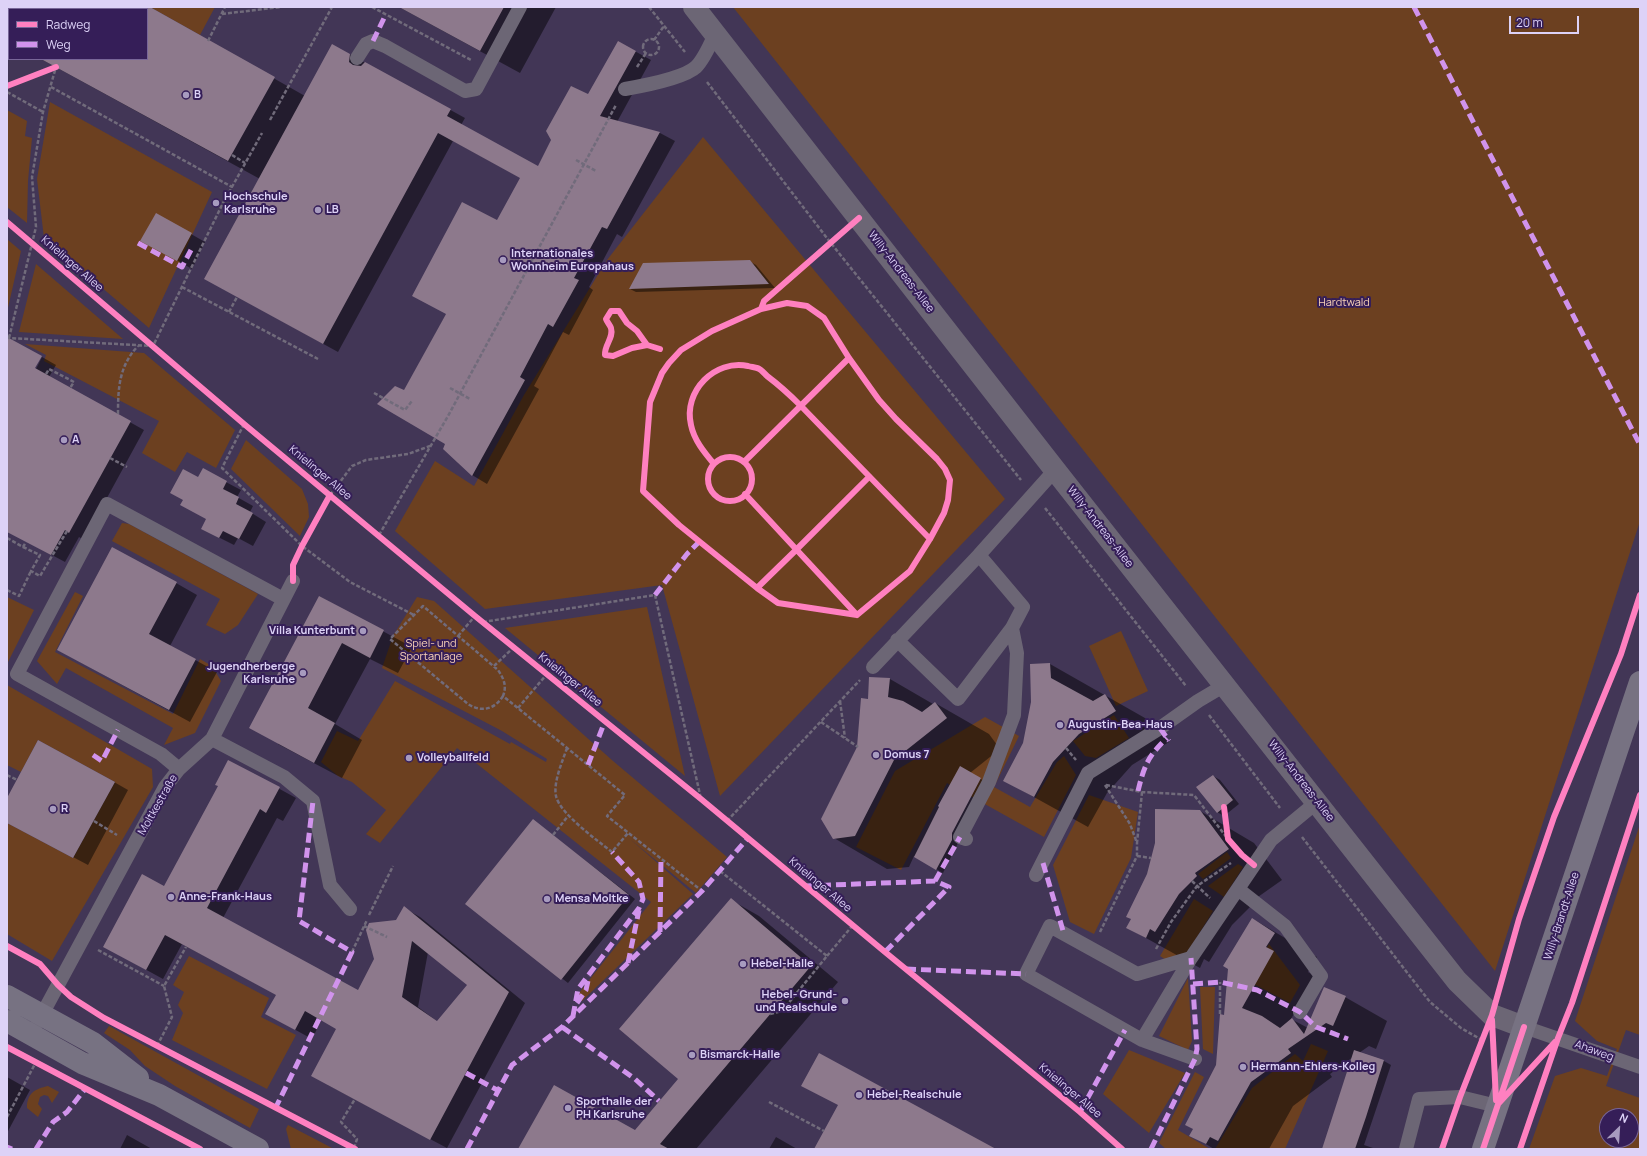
<!DOCTYPE html>
<html>
<head>
<meta charset="utf-8">
<style>
	body { margin:0 }
	#map { position:relative; width:1647px; height:1156px; overflow:hidden; background:#423656; font-family:Manrope,sans-serif }
	canvas { display:block }
	.frame { position:absolute; inset:0; border:8px solid #ddd2f7; pointer-events:none }
	.legend { position:absolute; left:8px; top:8px; width:140px; height:52px; box-sizing:border-box; background:#351e58; border:1px solid #786698; margin:0; padding:5px 7px; list-style:none; font-size:12px; color:#ddd2f7 }
	.legend li { display:flex; align-items:center; gap:8px; height:20px }
	.legend b { width:20px; border:1px solid #786698 }
	.north { position:absolute; left:1599px; top:1108px; width:40px; height:40px; box-sizing:border-box; background:#351e58; border:1px solid #786698; border-radius:50%; rotate:25deg; font-size:11px; font-weight:700; line-height:16px; text-align:center; color:#ddd2f7 }
	.north::after { content:''; display:block; margin:auto; width:14px; height:18px; background:#a79bbf; clip-path:polygon(50% 0,100% 100%,50% 72%,0 100%) }
	.scale { position:absolute; left:1509px; top:16px; width:70px; height:18px; box-sizing:border-box; border:2px solid #ddd2f7; border-top:0; padding-left:5px; font-size:12px; line-height:14px; white-space:nowrap; color:#ddd2f7; -webkit-text-stroke:3px #351e58; paint-order:stroke }
</style>
</head>
<body>
<div id="map">
<canvas width="1647" height="1156"></canvas>
<div class="frame"></div>
<ul class="legend">
<li><b style="height:5px;background:#ff80c0"></b>Radweg</li>
<li><b style="height:5px;background:#d193ec"></b>Weg</li>
</ul>
<div class="north">N</div>
<div class="scale">20 m</div>
</div>
<script>
const ctx = document.querySelector('canvas').getContext('2d');
ctx.lineJoin = 'round';
function fill(path, color) {
  ctx.fillStyle = color;
  ctx.fill(path, 'evenodd');
}
function trace(path, color, width, dash) {
  ctx.strokeStyle = color;
  ctx.lineWidth = width;
  ctx.lineCap = dash ? 'butt' : 'round';
  ctx.setLineDash(dash || []);
  ctx.stroke(path);
}
function write(font, color, halo, rows, align = 'center') {
  ctx.font = font + ' Manrope,sans-serif';
  ctx.lineWidth = 4;
  ctx.setLineDash([]);
  ctx.textBaseline = 'middle';
  ctx.strokeStyle = halo;
  ctx.fillStyle = color;
  for (const [text, x, y, turn = 0] of rows) {
    ctx.save();
    ctx.translate(x, y);
    ctx.rotate((+turn || 0) * Math.PI / 180);
    ctx.textAlign = isNaN(turn) ? turn : align;
    if (halo) ctx.strokeText(text, 0, 0);
    ctx.fillText(text, 0, 0);
    ctx.restore();
  }
}
fill(new Path2D(`
	M150 7H215L200 35Z
	M733 7H1640V521L1495 971Z
	M50 102 212 192 149 328 44 238 37 179Z
	M7 110 27 121 25 136 32 138 28 181 27 223 7 207Z
	M703 137 1005 499 720 796 662 585 485 609 395 531 435 461 474 486 524 395 607 260Z
	M7 239 21 251 7 312Z
	M36 264 123 339 19 332Z
	M25 344 144 353 235 430 216 468 187 452 175 472 142 453 159 421 44 361 46 355Z
	M246 440 302 489 308 504 309 517 300 536 231 469Z
	M122 523 129 524 258 594 238 625 225 634 206 625 220 599 112 541Z
	M75 592 83 596 55 652 173 714 200 659 212 666 221 681 195 733 164 745 173 728 66 668 57 684 37 661Z
	M7 597 34 610 8 662 7 661Z
	M417 597 434 601 613 761 727 857 696 893 630 839 693 894 582 1001 575 998 651 902 457 748 380 843 366 834 386 810 352 782 338 776 321 762 337 731 358 741 395 681 510 744 511 742 546 762 547 759 502 731 382 668 393 636Z
	M647 607 685 776 505 628Z
	M1121 631 1148 691 1116 706 1089 646Z
	M7 685 152 769 153 787 52 961 7 934V823L73 858 115 782 38 740 21 772 7 765Z
	M1114 715 1129 738 1096 758 1085 756 1073 741Z
	M985 717 1019 736 994 787 1030 807 1057 762 1064 756 1076 775 1044 837 947 783 901 870 856 847 895 771Z
	M1089 795 1138 812 1131 858 1094 934 1070 922 1053 865Z
	M1640 824V1035L1626 1030 1606 1086 1640 1098V1149H1529L1555 1076 1581 1068 1607 1076 1617 1049 1597 1041 1575 1021ZM1607 1116H1631V1140H1607Z
	M1227 852 1231 858 1203 879 1198 874Z
	M1238 864 1243 867 1224 897 1208 886Z
	M1194 899 1213 911 1187 953 1169 962 1160 956Z
	M1269 944 1300 985 1290 1003 1248 981Z
	M189 956 269 998 261 1017 296 1035 267 1089 172 1040 183 1013 178 1005 184 992 173 985Z
	M1188 978 1192 1041 1188 1050 1159 1036Z
	M1200 987H1215L1213 1054 1203 1049Z
	M109 1026 259 1109 250 1128 175 1086 145 1066 130 1050 104 1033Z
	M1311 1044 1328 1051 1285 1149H1215L1252 1088 1295 1054 1303 1061Z
	M1129 1050 1185 1073 1149 1133 1103 1094Z
	M1195 1072 1204 1077 1178 1130 1210 1149H1166L1159 1143Z
	M48 1086 59 1092 52 1103 48 1096 44 1095 40 1097 38 1104 42 1109 38 1117 27 1108C27 1093 35 1089 48 1086Z
	M288 1125 334 1149H291L286 1129Z`), '#6c4020');
fill(new Path2D(`
	M10 7H148L305 96 349 54 465 118 461 125 538 167 589 96 618 42 651 60 617 122 660 133 675 141 622 237 617 234 589 287 593 290 569 335 563 332 534 386 539 389 487 484 472 475 404 391 521 178 453 141 338 352 220 287 260 179 41 59H147V9H9Z
	M399 7H556L520 73Z
	M9 9V41L7 40V13Z
	M156 214 205 242 192 269 142 240Z
	M749 261 756 265 775 288 636 292 630 289Z
	M7 338 32 372 34 373 42 357 56 365 49 377 144 430 84 540 79 537 65 562 7 531Z
	M203 470 241 490 237 497 253 506 250 512 266 522 253 546 238 538 234 545 216 536 207 519 199 479Z
	M176 583 197 595 170 646 217 672 190 722 58 650Z
	M320 597 412 647 398 673 370 659 335 724 362 740 342 778 278 744Z
	M1050 664 1159 726 1169 742 1132 765 1107 793 1088 827 1005 781 1024 744Z
	M869 678 890 679 933 704 935 703 989 734 1000 749 970 773 988 783 943 873 914 856 909 867 887 869 834 838 858 747 869 700Z
	M229 761 296 798 283 821 277 818 223 918 358 991 404 908 420 917 525 1003 447 1148 328 1085 338 1028 322 1019 312 1039 283 1023 277 995 182 944 163 979 121 956 165 887 219 786ZM428 952 469 985 438 1022 418 1007Z
	M1213 776 1220 780 1239 804 1224 816 1217 812Z
	M114 782 128 790 88 865 7 822V800Z
	M1200 811 1254 843 1282 880 1248 904 1250 907 1232 925 1209 962 1204 959 1200 968 1128 928 1148 875Z
	M533 820 635 899 568 983 466 904Z
	M731 900 759 916 838 982 696 1149H519L635 1131 679 1079Z
	M1253 919 1317 957 1308 972 1315 976 1291 1019 1308 1028 1345 997 1387 1021 1376 1049 1369 1046 1359 1053 1384 1061 1391 1065 1364 1145 1376 1149H1323L1353 1057 1330 1074 1332 1077 1293 1106 1269 1149H1214L1191 1135 1217 1065 1225 1016Z
	M7 1077 30 1090 7 1133Z
	M127 1135 152 1149H120Z
	M776 1137 797 1149H769Z`), '#0007');
fill(new Path2D(`
	M147 7H150L275 77 228 161 41 59H147Z
	M399 7H504L480 51Z
	M618 41 636 51 600 116 660 132 607 229 602 227 574 278 579 280 553 327 548 324 520 377 525 380 472 476 443 449 445 444 377 404 395 386 404 390 446 314 412 296 462 202 497 220 520 178 438 133 323 344 204 279 332 44 350 54 349 62 353 65 361 66 365 62 451 109 447 116 538 166 551 140 546 131 571 86 588 94Z
	M156 213 192 233 177 261 140 241Z
	M750 260 769 284 629 289 643 263Z
	M7 337 42 356 35 368 131 421 69 533 65 530 51 555 7 532Z
	M203 468 227 481 223 489 239 497 236 504 253 513 239 539 223 531 219 538 201 529 206 519 180 505 183 500 170 493 183 469 198 477Z
	M112 547 177 582 149 634 196 659 169 710 57 650Z
	M319 596 384 630 370 658 342 643 308 708 335 723 314 763 249 728Z
	M1050 663 1051 678 1093 701 1105 694 1116 711 1079 734 1053 762 1034 797 1003 781 1023 743 1031 702 1030 664Z
	M869 677 890 678 888 697 903 701 922 712 935 702 947 718 894 760 855 836 833 839 821 819 857 747 861 698 868 699Z
	M38 740 115 782 73 858 7 823V798Z
	M228 760 280 787 266 813 260 809 207 908 358 990 374 959 366 930 369 923 396 920 404 906 509 992 430 1140 311 1076 336 1029 305 1011 295 1030 265 1014 276 995 165 935 146 970 103 947 142 874 164 886 218 786 215 785ZM412 941 467 985 437 1021 402 997Z
	M960 766 981 778 952 833V840L936 870 914 857 939 807 938 806Z
	M1213 775 1233 800 1217 813 1196 787Z
	M1155 809 1200 810 1229 849 1195 873 1197 876 1179 894 1155 932 1150 929 1146 938 1126 928 1131 919 1126 917 1147 874 1155 843Z
	M533 819 629 895 561 980 465 904Z
	M731 898 811 966 660 1144 669 1149H518L554 1085 635 1130 678 1079 619 1029Z
	M1252 918 1275 933 1266 947 1274 951 1242 1008 1262 1016 1280 1028 1292 1018 1304 1034 1324 987 1346 996 1333 1026 1326 1023 1288 1049 1291 1053 1251 1082 1218 1141 1210 1137 1206 1144 1189 1136 1193 1129 1185 1125 1216 1065 1220 1014 1224 1015 1228 969 1223 966Z
	M1354 1050 1384 1060 1366 1117 1355 1149H1322Z
	M819 1053 996 1149H814L838 1105 801 1086Z`), '#8d798c');
trace(new Path2D(`
	M372 7 471 60
	M649 7 685 52
	M222 14 281 7
	M643 47a8 8 0 1 1 16 0a8 8 0 1 1-16 0Z
	M654 40 664 26
	M208 41 225 7
	M637 67 646 53
	M707 82 830 242 1021 480
	M51 87 232 187
	M7 92 43 112
	M270 120 332 7
	M232 155 245 163
	M182 287 318 359
	M229 312 237 297
	M7 336 9 338 153 346 223 203 262 133
	M9 338 36 227 32 177 43 112 56 67
	M46 374 49 369 74 382 70 388
	M374 393 405 410 412 401
	M118 414C118 388 119 366 138 346
	M244 424 222 468 302 546 350 582 414 615
	M110 458 127 467
	M330 495 352 466 366 460 408 454 430 446
	M1045 508 1186 686
	M379 535 448 416 616 105
	M7 538 23 547 26 542
	M23 547 40 555 31 571 40 576 67 531
	M7 590 19 596 31 571
	M483 622 655 595 701 799
	M458 636 475 616
	M494 666 514 647
	M503 696C495 709 482 713 468 704L390 639 423 606 498 670C504 679 507 686 503 696L625 795 607 816 702 891
	M840 701 845 738
	M518 708 547 674
	M1209 715 1280 808
	M821 722 858 747
	M567 748C563 760 553 782 556 796 560 814 597 840 612 852L628 833
	M1066 748 1076 760
	M7 775 17 780
	M1105 785 1130 824 1137 843 1142 792
	M1106 785 1142 792 1194 795 1228 839
	M94 821 117 835
	M727 821 860 680
	M553 835 568 816
	M1302 837 1430 1002 1461 1028 1482 1040
	M1137 856 1151 858
	M720 871 827 956 782 1011 770 1014
	M1192 881 1210 898
	M369 915 393 866
	M364 926 387 937
	M1100 932 1137 856V843
	M1156 949 1171 922 1197 886 1231 863
	M98 950 164 986
	M352 952 367 920
	M827 956 853 925
	M1220 1014V982
	M157 1046 172 1017 164 986 186 947
	M769 1102 824 1131
	M7 1117 36 1062
	M354 1148 357 1139 341 1122 355 1099`), '#716b7b', 2.5, [4, 2]);
trace(new Path2D(`
	M357 58 366 44 373 41 385 46 465 91 476 89 520 7
	M625 89C642 86 684 78 696 67 704 59 710 45 715 34
	M897 640 958 699 1012 628 1023 607 979 555
	M873 667 979 555 1055 470
	M212 739 284 777 313 801 330 885 350 909
	M179 769 161 754 17 674 107 504 283 599
	M966 839 960 837 989 782 1014 715 1017 653 1012 628
	M1036 875 1088 773 1160 728 1198 701 1225 685
	M1238 889 1285 926 1321 976 1300 1012
	M1191 958 1142 1040 1195 1059
	M38 1022 165 787 179 769 212 739 293 581
	M1524 1027 1640 1067
	M1142 1040 1026 974 1050 926 1137 974 1191 958 1271 840 1317 802
	M1406 1149 1419 1099 1460 1097 1497 1106`), '#6c6675', 14);
trace(new Path2D(`
	M694 7 1055 470 1457 981 1492 1015 1524 1027`), '#6c6675', 22);
trace(new Path2D(`
	M7 996 93 1043 138 1078
	M7 1021 82 1063 159 1095 258 1149
	M1483 1149 1640 682`), '#777282', 22);
trace(new Path2D(`
	M576 160 596 171
	M450 388 470 399`), '#716b7b', 2.5, [4, 2]);
trace(new Path2D(`
	M1414 7 1640 445
	M373 41 386 14
	M138 243 182 267 191 250
	M655 595 687 554 699 542
	M1160 728 1169 741
	M93 755 102 761 118 730
	M588 765 605 721
	M1138 791C1144 766 1148 756 1167 738
	M1043 863 1064 934
	M935 881 960 837
	M806 886 935 881 949 887 885 952
	M660 932 661 859
	M628 963 639 910
	M906 969 1026 974
	M1193 984 1220 982 1257 990 1300 1012 1316 1027 1348 1039
	M577 1003 586 990 589 976
	M573 1016 578 989 639 908 643 899 639 882 612 852
	M562 1027 635 1079 659 1101
	M466 1073 499 1091
	M275 1109 352 952 299 921 313 801
	M1080 1112 1125 1030
	M7 1147 12 1149
	M36 1149 53 1122 67 1112 85 1089
	M467 1149 512 1065 562 1027 702 891 748 838
	M1151 1149 1195 1059 1197 1049 1191 958`), '#d193ec', 5, [10, 5]);
trace(new Path2D(`
	M7 86 56 67
	M7 222 244 424 475 616 701 799 885 952 1080 1112 1122 1149
	M787 303 807 306 824 318 849 358 879 400 896 419 937 459 945 469 950 480 948 500 944 513 930 539 910 571 857 615 778 603 757 588 679 525 643 491 650 402 662 373 669 363 681 350 712 331 761 309Z
	M761 309 764 301 859 218
	M647 345 632 348 613 356 605 355C604 345 614 338 611 328 610 325 607 322 606 319L611 311H619L627 323 637 331 647 345 660 349
	M708 479a22 22 0 1 1 44 0a22 22 0 1 1-44 0Z
	M744 462 849 358
	M714 464C704 452 694 440 691 425 683 391 715 359 748 366 751 367 755 367 757 368 761 369 764 373 767 376 779 385 790 395 801 406L930 539
	M745 494 857 615
	M293 581V565L302 546 330 495
	M757 588 797 549 869 477
	M1224 807 1228 839 1242 855 1254 865
	M7 946 40 964 58 985 71 997 104 1018 355 1149
	M1492 1020 1496 1100
	M7 1047 200 1149
	M1499 1103 1555 1042
	M1442 1149 1460 1097 1492 1015 1519 919 1554 817 1621 654 1640 595
	M1483 1149 1524 1027
	M1520 1149 1558 1038 1572 1003 1640 795`), '#ff80c0', 6);
for (const [x, y, r, color] of [
	[186,95,4,"#a79bbf"],
	[216,203,4,"#a79bbf"],
	[318,210,4,"#a79bbf"],
	[503,260,4,"#a79bbf"],
	[64,440,4,"#a79bbf"],
	[363,631,4,"#a79bbf"],
	[303,673,4,"#a79bbf"],
	[1060,725,4,"#a79bbf"],
	[876,755,4,"#a79bbf"],
	[409,758,4,"#a79bbf"],
	[53,809,4,"#a79bbf"],
	[171,897,4,"#a79bbf"],
	[547,899,4,"#a79bbf"],
	[743,964,4,"#a79bbf"],
	[845,1001,4,"#a79bbf"],
	[692,1055,4,"#a79bbf"],
	[1243,1067,4,"#a79bbf"],
	[859,1095,4,"#a79bbf"],
	[568,1108,4,"#a79bbf"]
]) {
  const dot = new Path2D();
  dot.arc(x, y, r, 0, 2 * Math.PI);
  ctx.fillStyle = color;
  ctx.fill(dot);
  trace(dot, '#351e58', 1.5);
}
write('bold 11px', '#ddd2f7', '#351e58', [
	["B",194,95],
	["Hochschule",224,197],
	["Karlsruhe",224,210],
	["LB",326,210],
	["Internationales",511,254],
	["Wohnheim Europahaus",511,267],
	["A",72,440],
	["Villa Kunterbunt",355,631,"right"],
	["Jugendherberge",295,667,"right"],
	["Karlsruhe",295,680,"right"],
	["Augustin-Bea-Haus",1068,725],
	["Domus 7",884,755],
	["Volleyballfeld",417,758],
	["R",61,809],
	["Anne-Frank-Haus",179,897],
	["Mensa Moltke",555,899],
	["Hebel-Halle",751,964],
	["Hebel- Grund-",837,995,"right"],
	["und Realschule",837,1008,"right"],
	["Bismarck-Halle",700,1055],
	["Hermann-Ehlers-Kolleg",1251,1067],
	["Hebel-Realschule",867,1095],
	["Sporthalle der",576,1102],
	["PH Karlsruhe",576,1115]
], 'left');
write('11px', '#ddd2f7', '#351e58', [
	["Knielinger Allee",72,264,41],
	["Willy-Andreas-Allee",901,272,52],
	["Knielinger Allee",320,473,40],
	["Willy-Andreas-Allee",1100,527,52],
	["Knielinger Allee",570,680,39],
	["Willy-Andreas-Allee",1301,781,52],
	["Moltkestraße",158,805,-60],
	["Knielinger Allee",820,885,40],
	["Willy-Brandt-Allee",1562,916,-72],
	["Ahaweg",1594,1051,20],
	["Knielinger Allee",1070,1091,40]
]);
write('11px', '#fad4b7', '#351e58', [
	["Hardtwald",1344,303],
	["Spiel- und",431,644],
	["Sportanlage",431,657]
]);
</script>
</body>
</html>
